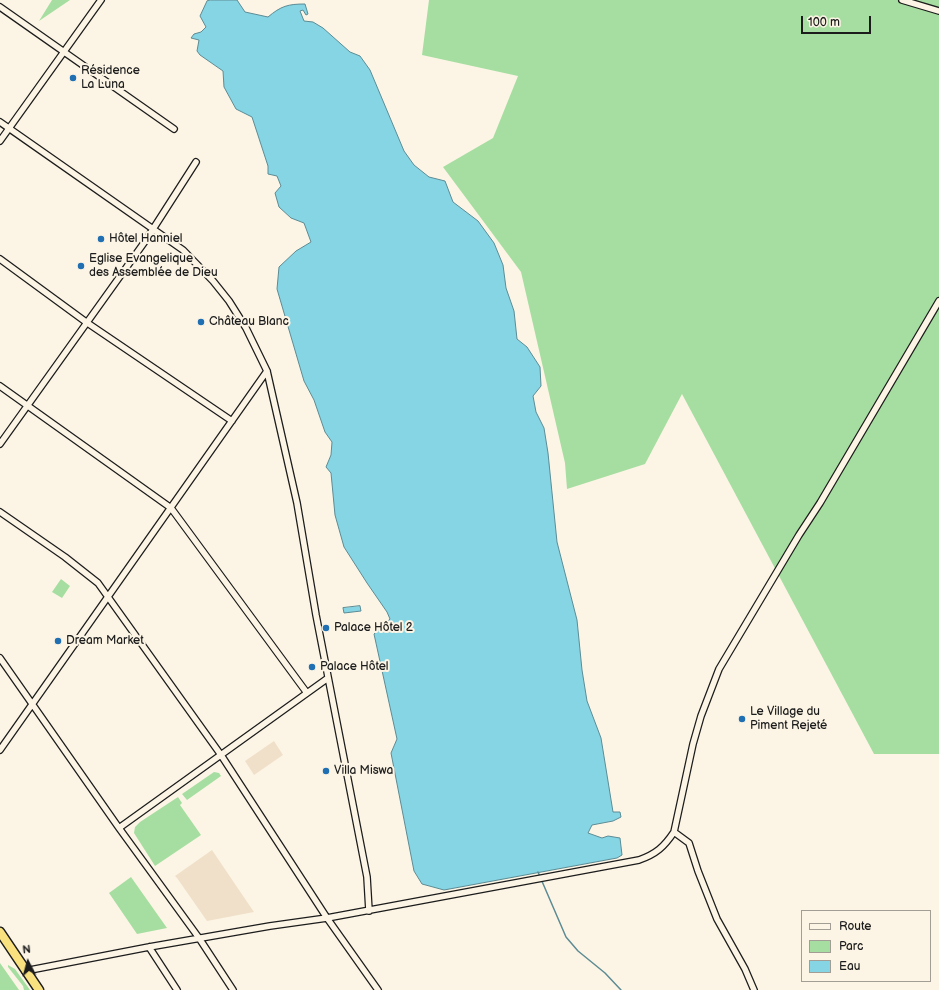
<!DOCTYPE html>
<html>
<head>
<meta charset="utf-8">
<style>
	body { margin:0 }
	#map { position:relative; width:939px; height:990px; overflow:hidden; background:#fcf5e5; font-family:"Balsamiq Sans",sans-serif }
	canvas { display:block }
	.legend { position:absolute; left:801px; top:910px; width:130px; height:72px; box-sizing:border-box; background:#fcf5e5; border:1px solid #a29e95; margin:0; padding:5px 7px; list-style:none; font-size:12px; color:#1c1c1c }
	.legend li { display:flex; align-items:center; gap:8px; height:20px }
	.legend b { width:20px; border:1px solid #a29e95 }
	.north { position:absolute; left:8px; top:942px; width:40px; height:40px; -webkit-text-stroke:3px #fcf5e5; paint-order:stroke; rotate:354deg; font-size:11px; font-weight:700; line-height:16px; text-align:center; color:#1c1c1c }
	.north::after { content:''; display:block; margin:auto; width:14px; height:18px; background:#1c1c1c; clip-path:polygon(50% 0,100% 100%,50% 72%,0 100%) }
	.scale { position:absolute; left:801px; top:16px; width:70px; height:18px; box-sizing:border-box; border:2px solid #1c1c1c; border-top:0; padding-left:5px; font-size:12px; line-height:14px; white-space:nowrap; color:#1c1c1c; -webkit-text-stroke:3px #fcf5e5; paint-order:stroke }
</style>
</head>
<body>
<div id="map">
<canvas width="939" height="990"></canvas>
<ul class="legend">
<li><b style="height:5px;background:#fcf5e5"></b>Route</li>
<li><b style="height:11px;background:#a6dea1"></b>Parc</li>
<li><b style="height:11px;background:#86d5e4"></b>Eau</li>
</ul>
<div class="north">N</div>
<div class="scale">100 m</div>
</div>
<script>
const ctx = document.querySelector('canvas').getContext('2d');
ctx.lineJoin = 'round';
function fill(path, color) {
  ctx.fillStyle = color;
  ctx.fill(path, 'evenodd');
}
function trace(path, color, width, dash) {
  ctx.strokeStyle = color;
  ctx.lineWidth = width;
  ctx.lineCap = dash ? 'butt' : 'round';
  ctx.setLineDash(dash || []);
  ctx.stroke(path);
}
function write(font, color, halo, rows, align = 'center') {
  ctx.font = font + ' "Balsamiq Sans",sans-serif';
  ctx.lineWidth = 4;
  ctx.setLineDash([]);
  ctx.textBaseline = 'middle';
  ctx.strokeStyle = halo;
  ctx.fillStyle = color;
  for (const [text, x, y, turn = 0] of rows) {
    ctx.save();
    ctx.translate(x, y);
    ctx.rotate((+turn || 0) * Math.PI / 180);
    ctx.textAlign = isNaN(turn) ? turn : align;
    if (halo) ctx.strokeText(text, 0, 0);
    ctx.fillText(text, 0, 0);
    ctx.restore();
  }
}
fill(new Path2D(`
	M274 741 283 755 254 775 245 761Z
	M212 850 237 887 254 912 207 921 177 878 175 876Z`), '#f0e0c9');
fill(new Path2D(`
	M52 0H70L39 21Z
	M429 0H939V754H874L682 394 645 464 567 489 565 463 521 272 443 167 493 138 518 76 422 55Z
	M61 579 70 586 62 598 52 592Z
	M214 772 219 773 221 776 187 800 182 794Z
	M178 797 182 803 180 805 201 835 155 866 134 833 135 827 140 822Z
	M131 877 167 928 137 934 109 893Z
	M0 963 19 990H0Z
	M8 965 15 969 30 990H24L23 986 8 967Z`), '#a6dea1');
const water = new Path2D(`
	M211 0H237L245 12 268 17C281 6 288 4 305 4L308 14 306 15 303 10 300 11 304 21 313 22 323 28 350 52 360 56 370 70 404 151 414 165 429 177 445 181 453 202 478 221 494 243 503 265 506 288 514 311 517 339 527 347 540 367 541 386 533 396 536 412 544 428 548 453 557 542 577 620 582 670 587 701 601 738 613 812H620L621 817 613 821 592 825 588 833 602 838 608 836 620 838 622 855 617 858 444 890 422 884 414 871 391 753 397 739 374 634 390 619 387 612 367 583 344 547 335 515 331 473 326 467 331 455 332 442 325 432 314 400 304 381 277 289 279 267 296 251 311 242 304 223 291 218 279 207 275 193 281 186 277 176 268 174V166L252 117 236 109 224 87 223 71 200 55 197 51 199 40 191 38 194 34 201 32 206 27 200 16 207 1Z
	M360 606 361 611 344 613 343 608Z`);
fill(water, '#86d5e4');
trace(water, '#5c8b94', 1);
trace(new Path2D(`
	M538 872 566 937 578 951 605 973 621 990`), '#5c8b94', 1.5);
const minor = new Path2D(`
	M902 0 939 11
	M0 7 174 129
	M0 122 183 250 213 281 229 301 246 328 267 371 297 503 316 615 367 877 369 911
	M0 141 101 0
	M0 259 86 322 232 421
	M0 386 171 508 307 693
	M0 444 146 240 196 162
	M0 512 65 557 98 583 221 755 327 918 378 990
	M0 658 119 828 199 938 233 990
	M0 750 267 371
	M119 828 328 678
	M674 832 689 843 698 871 717 919 745 969 754 990
	M149 947 177 990
	M25 971 149 947 270 926 327 918 639 860C656 854 664 847 674 832L693 744 701 716 719 669 799 535 820 503 939 301`);
const highway = new Path2D(`
	M0 932 39 990`);
trace(minor, '#1c1c1c', 8);
trace(highway, '#1c1c1c', 11);
trace(minor, '#fcf5e5', 5.5);
trace(highway, '#fae180', 8);
for (const [x, y, r, color] of [
	[73,78,4,"#1f6fb2"],
	[101,239,4,"#1f6fb2"],
	[81,266,4,"#1f6fb2"],
	[201,322,4,"#1f6fb2"],
	[326,628,4,"#1f6fb2"],
	[58,641,4,"#1f6fb2"],
	[312,667,4,"#1f6fb2"],
	[742,719,4,"#1f6fb2"],
	[326,771,4,"#1f6fb2"]
]) {
  const dot = new Path2D();
  dot.arc(x, y, r, 0, 2 * Math.PI);
  ctx.fillStyle = color;
  ctx.fill(dot);
  trace(dot, '#fcf5e5', 1.5);
}
write('12px', '#1c1c1c', '#fcf5e5', [
	["Résidence",81,71],
	["La Luna",81,85],
	["Hôtel Hanniel",109,239],
	["Eglise Evangelique",89,259],
	["des Assemblée de Dieu",89,273],
	["Château Blanc",209,322],
	["Palace Hôtel 2",334,628],
	["Dream Market",66,641],
	["Palace Hôtel",320,667],
	["Le Village du",750,712],
	["Piment Rejeté",750,726],
	["Villa Miswa",334,771]
], 'left');
</script>
</body>
</html>
